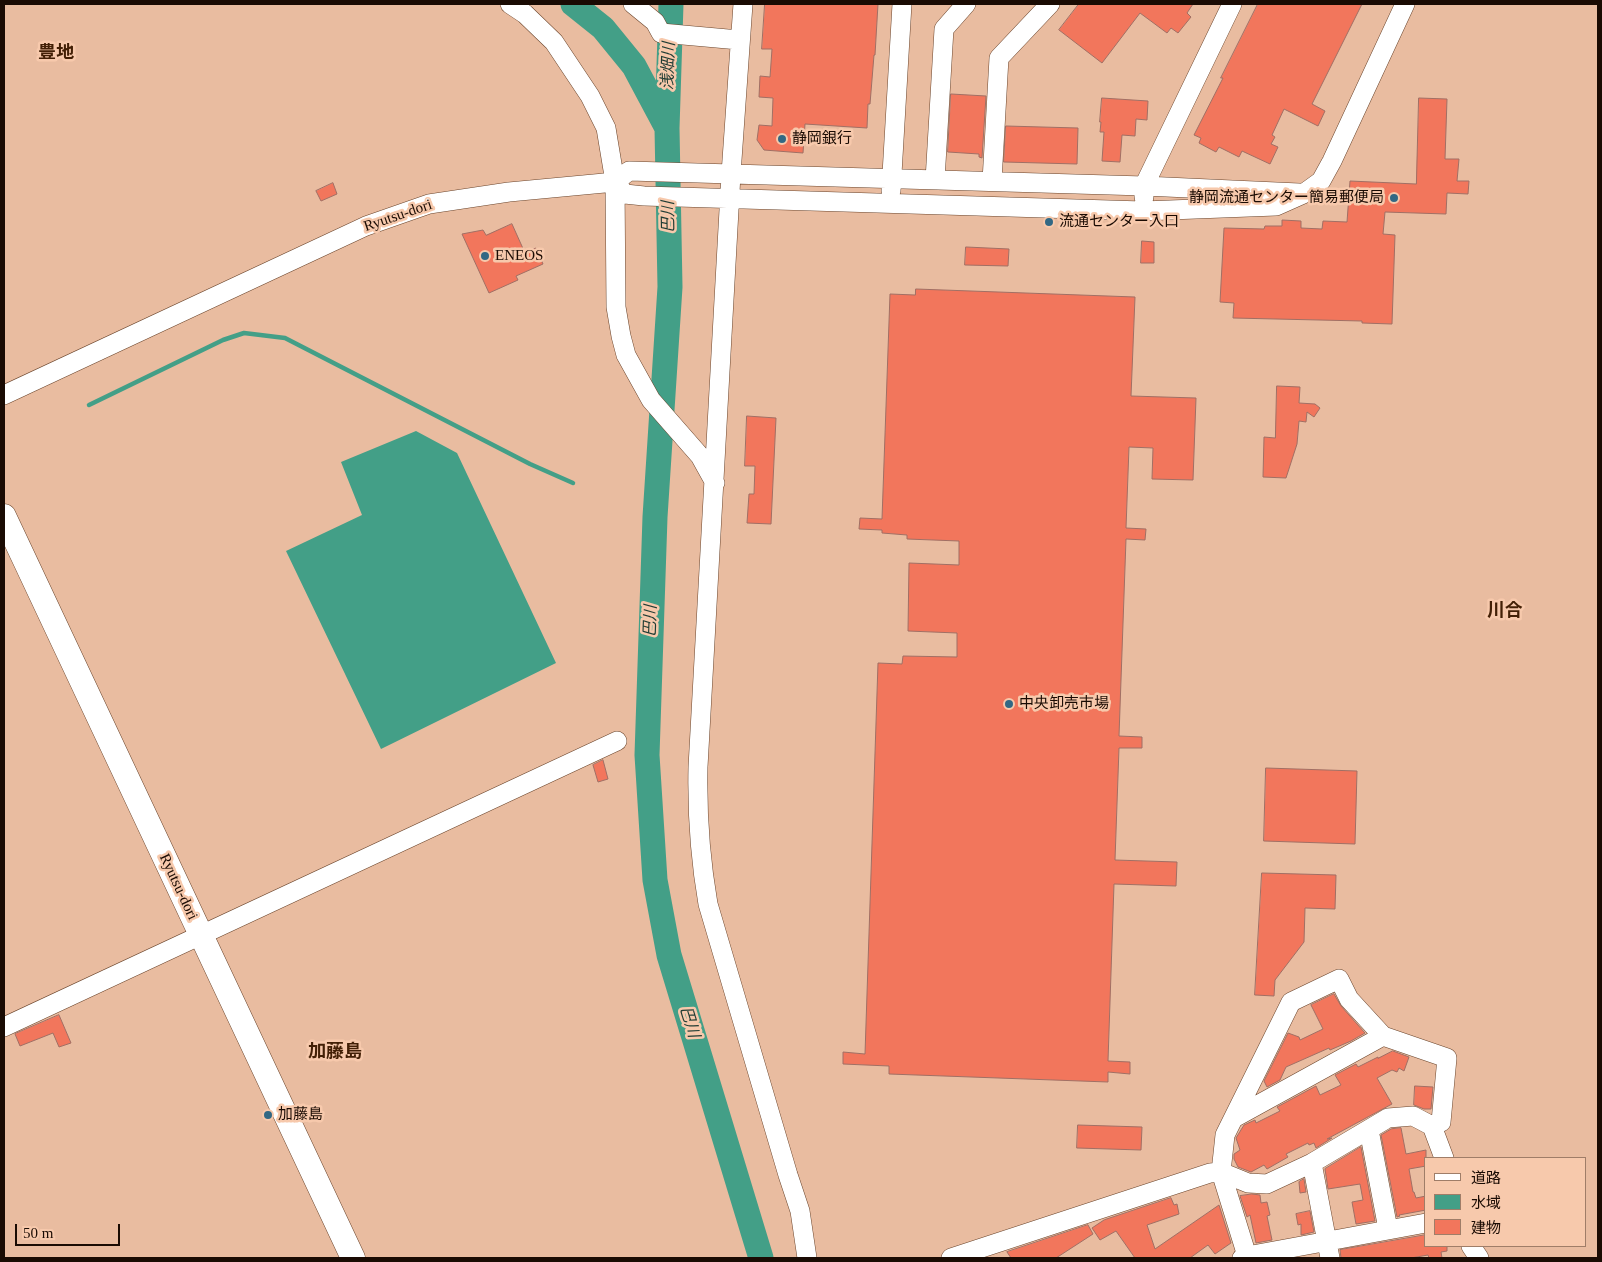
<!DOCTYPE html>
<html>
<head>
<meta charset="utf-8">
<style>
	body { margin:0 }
	#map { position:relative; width:1602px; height:1262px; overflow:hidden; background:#e9bca0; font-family:"Times New Roman","Noto Sans JP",serif }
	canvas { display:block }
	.frame { position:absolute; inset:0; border:5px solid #1a0b03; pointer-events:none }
	.legend { position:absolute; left:1424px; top:1157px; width:162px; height:90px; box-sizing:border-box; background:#f7c9ac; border:1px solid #9f7d68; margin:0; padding:6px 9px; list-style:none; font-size:15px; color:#1a0b03 }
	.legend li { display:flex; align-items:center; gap:10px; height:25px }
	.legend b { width:25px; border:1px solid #9f7d68 }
	.scale { position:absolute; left:15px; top:1224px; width:105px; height:22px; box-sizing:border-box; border:2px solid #1a0b03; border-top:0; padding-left:6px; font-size:15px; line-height:18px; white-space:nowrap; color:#1a0b03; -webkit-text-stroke:4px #f7c9ac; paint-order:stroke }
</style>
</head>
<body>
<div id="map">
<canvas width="1602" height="1262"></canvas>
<div class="frame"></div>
<ul class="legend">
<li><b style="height:6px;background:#fff"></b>道路</li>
<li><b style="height:14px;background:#439f87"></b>水域</li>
<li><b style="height:14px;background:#f2765c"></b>建物</li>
</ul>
<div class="scale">50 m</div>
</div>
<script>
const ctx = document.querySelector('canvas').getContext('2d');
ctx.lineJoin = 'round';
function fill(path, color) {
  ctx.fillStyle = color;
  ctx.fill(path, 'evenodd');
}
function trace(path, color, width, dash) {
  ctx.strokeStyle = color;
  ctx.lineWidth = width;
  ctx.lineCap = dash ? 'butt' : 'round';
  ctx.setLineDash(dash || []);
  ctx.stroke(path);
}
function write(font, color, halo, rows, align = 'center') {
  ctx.font = font + ' "Times New Roman","Noto Sans JP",serif';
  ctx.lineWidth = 5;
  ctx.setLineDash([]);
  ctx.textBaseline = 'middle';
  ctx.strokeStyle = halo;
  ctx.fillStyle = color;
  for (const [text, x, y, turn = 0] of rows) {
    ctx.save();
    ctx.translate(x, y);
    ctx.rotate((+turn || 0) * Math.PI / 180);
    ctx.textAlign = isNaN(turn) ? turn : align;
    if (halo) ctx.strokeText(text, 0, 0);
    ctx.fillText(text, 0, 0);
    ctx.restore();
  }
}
fill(new Path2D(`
	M416 431 457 453 556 663 381 749 286 551 362 515 341 462Z`), '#439f87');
trace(new Path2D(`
	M89 405 223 340 244 333 285 338 530 464 573 483`), '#439f87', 4.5);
trace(new Path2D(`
	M573 4 603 28 634 66 666 126
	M671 4 667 128 670 287 655 517 647 755 655 880 669 955 761 1258`), '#439f87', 25);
const building = new Path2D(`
	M765 4H878L875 55H874L870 104H868L867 128 805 124 803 153 764 150 757 140 759 125 772 126 773 98 759 97 760 76 770 77 772 49H762Z
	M1079 4H1193L1187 13 1191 17 1178 33 1171 28 1167 33 1140 13 1102 63 1059 30Z
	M1258 4H1362L1312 104 1325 111 1318 126 1284 109 1272 135 1275 137 1271 144 1278 147 1270 164 1242 151 1239 157 1219 147 1216 152 1199 143 1201 138 1194 135 1223 78H1221Z
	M951 94 986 96 982 158 979 157V154L948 152Z
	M1102 98 1148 101 1147 120 1136 119 1135 136 1122 135 1120 162 1102 161 1104 132H1100L1101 122H1100Z
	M1419 98 1447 99 1445 159H1459L1457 181H1469L1468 194 1447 193 1446 214 1385 212 1383 234 1395 235 1392 324 1362 323V321L1233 318 1234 303 1220 302 1224 228 1264 229 1265 226H1282V220L1301 221V228L1322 229 1323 221 1347 222 1350 181 1416 184Z
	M1006 126 1078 128 1077 164 1004 162Z
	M333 183 337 194 321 201 316 191Z
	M512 224 525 253 536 248 543 264 516 276 518 280 489 293 462 234 483 230 486 235Z
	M1142 241 1154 242V263H1141Z
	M966 247 1009 249 1008 266 965 265Z
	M916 289 1135 297 1131 396 1196 398 1193 480 1152 479 1153 448 1129 447 1126 528 1146 529 1145 540 1126 539 1119 736 1142 737V748H1119L1115 860 1177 862 1176 886 1114 884 1108 1061 1130 1062V1074L1108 1072V1082L889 1074V1066L843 1064V1052L865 1054 878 663 902 664 903 656 957 657V633L908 631 909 563 959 565V541L907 539V535L882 533V530L859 529 860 518 882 519 890 294 915 295Z
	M1277 386 1300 387 1299 403 1315 404 1320 408 1314 417 1307 412 1306 422 1299 421 1297 444 1286 478 1263 477 1264 437 1275 438Z
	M747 416 776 418 771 524 747 523 749 494H754L755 466H745Z
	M603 760 608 779 598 782 593 765Z
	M1266 768 1357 771 1355 844 1264 841Z
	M1262 873 1336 875 1335 909 1305 908 1304 942 1275 980 1274 996 1255 995Z
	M1334 994 1341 1006 1365 1033 1351 1041 1330 1050 1329 1048 1286 1067 1280 1080 1267 1087 1264 1081 1288 1033 1299 1037 1300 1040 1323 1029 1311 1005Z
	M59 1015 71 1043 59 1047 53 1033 20 1046 15 1034Z
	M1393 1051 1409 1057 1404 1071 1399 1068 1397 1072 1392 1070 1377 1078 1392 1104 1327 1139 1332 1138 1316 1148 1314 1143 1309 1145 1308 1143 1286 1154 1288 1157 1267 1169 1264 1165 1251 1172 1238 1167 1234 1159V1154L1240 1150 1236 1138 1244 1125 1255 1120 1256 1123 1280 1111 1277 1107 1316 1086 1320 1095 1341 1085 1335 1075 1356 1064 1358 1067 1378 1057V1058Z
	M1415 1086 1433 1087 1431 1109H1424L1414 1105Z
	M1078 1125 1142 1127 1141 1150 1077 1148Z
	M1401 1128 1406 1154 1426 1150V1166L1409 1169 1413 1192H1414L1416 1198 1426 1196V1210L1399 1215 1400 1216 1397 1217 1381 1135 1391 1129Z
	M1361 1147 1375 1221 1356 1224 1352 1202 1363 1200 1360 1184 1328 1189 1325 1169Z
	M1304 1179 1306 1192 1300 1193 1299 1182Z
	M1252 1194 1260 1195 1261 1203 1267 1202 1270 1215 1267 1216 1272 1240 1256 1243 1250 1215 1247 1217 1240 1196Z
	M1171 1198 1174 1205 1177 1204 1179 1214 1147 1225 1155 1249 1219 1205 1231 1243 1215 1254 1208 1245 1190 1258H1135L1116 1231 1100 1240 1092 1228 1104 1220Z
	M1310 1211 1314 1232 1301 1235V1224L1298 1225 1296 1214Z
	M1088 1225 1093 1234 1056 1258H1011L1007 1252Z
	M1426 1235V1246H1447V1251L1441 1252 1442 1258H1429L1428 1255 1411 1258H1341L1340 1250Z`);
fill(building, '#f2765c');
trace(building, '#a06f64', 1);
const minor = new Path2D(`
	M510 4 525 14 554 42 590 96 606 128 615 182 616 307 621 336 626 355 651 400 700 456 715 483
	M633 4 655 22 661 33 739 40
	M743 4 731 174 698 767C697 814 700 858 708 904L788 1175 800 1211 807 1258
	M935 180 944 29 966 4
	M992 181 999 58 1050 4
	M615 182 625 194 644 196 1143 211 1276 206 1303 194 1321 181 1332 161 1405 4
	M615 182 629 171 1144 186 1299 193
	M891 191 902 4
	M1144 197V186L1232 4
	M4 395 366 226 429 204 509 192 615 182
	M4 1027 617 741
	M1234 1118 1383 1036
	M1369 1130 1388 1229
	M1312 1163 1330 1258
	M1471 1246 1479 1258
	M1247 1256 1221 1172 1225 1135 1291 1002 1339 979 1349 999 1383 1036 1447 1058 1441 1122 1432 1126
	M951 1258 1210 1173 1221 1172 1248 1183 1267 1184 1312 1163 1388 1118 1413 1116 1432 1126 1444 1158
	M1242 1258 1247 1256 1426 1223`);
const major = new Path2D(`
	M4 516 353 1258`);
trace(minor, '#6a442b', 20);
trace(major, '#6a442b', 25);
trace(minor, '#fff', 19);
trace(major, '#fff', 24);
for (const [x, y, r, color] of [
	[782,139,5,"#326884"],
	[1394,198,5,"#326884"],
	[1049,222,5,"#326884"],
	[485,256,5,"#326884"],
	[1009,704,5,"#326884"],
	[268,1115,5,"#326884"]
]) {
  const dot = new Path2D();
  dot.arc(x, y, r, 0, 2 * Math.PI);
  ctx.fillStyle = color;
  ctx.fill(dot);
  trace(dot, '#f7c9ac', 2);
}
write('15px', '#1a0b03', '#f7c9ac', [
	["静岡銀行",792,139],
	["静岡流通センター簡易郵便局",1384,198,"right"],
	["流通センター入口",1059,222],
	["ENEOS",495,256],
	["中央卸売市場",1019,704],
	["加藤島",278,1115]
], 'left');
write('15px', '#1a0b03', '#f7c9ac', [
	["Ryutsu-dori",398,216,-19],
	["Ryutsu-dori",178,887,65]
]);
write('italic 16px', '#1f3b33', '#f7c9ac', [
	["浅畑川",669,66,-88],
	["巴川",669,217,-91],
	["巴川",651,621,-88],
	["巴川",689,1022,73]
]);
write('bold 18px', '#432006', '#f7c9ac', [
	["豊地",56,53],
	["川合",1505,611],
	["加藤島",335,1052]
]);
</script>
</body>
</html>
